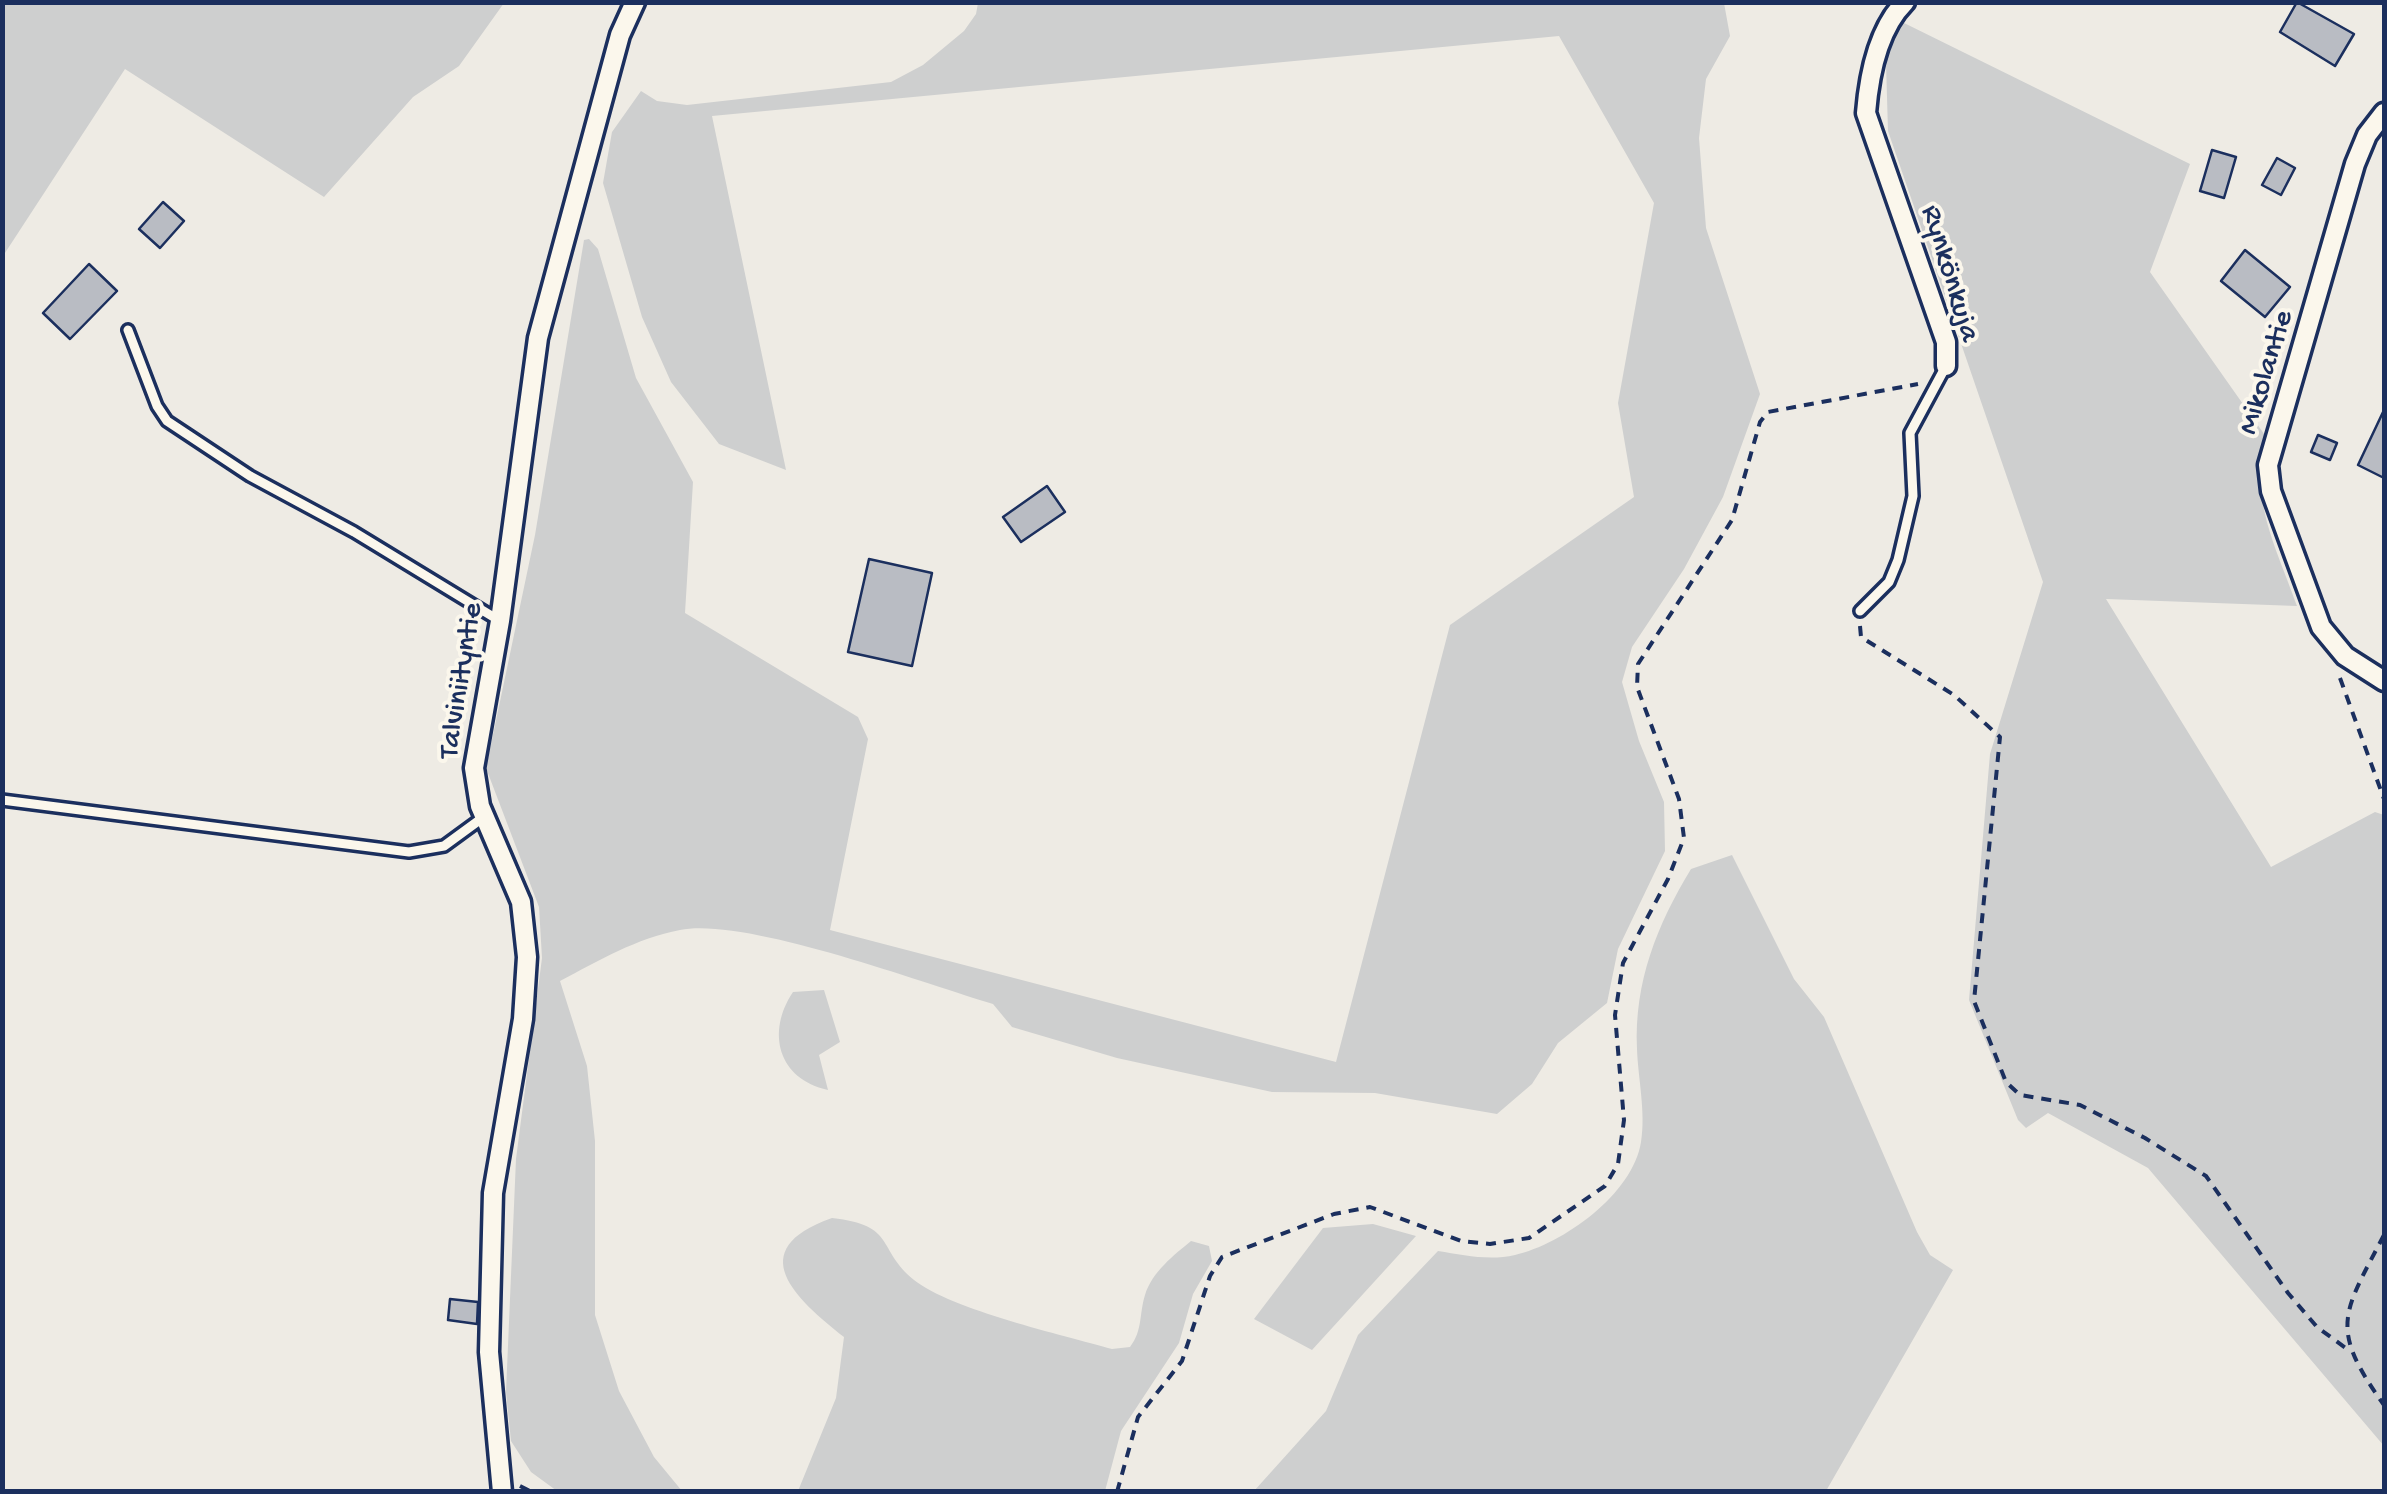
<!DOCTYPE html>
<html>
<head>
<meta charset="utf-8">
<style>
	body { margin:0 }
	#map { position:relative; width:2387px; height:1494px; overflow:hidden; background:#eeebe4; font-family:"Gochi Hand",sans-serif }
	canvas { display:block }
	.frame { position:absolute; inset:0; border:5px solid #1b2f5e; pointer-events:none }
</style>
</head>
<body>
<div id="map">
<canvas width="2387" height="1494"></canvas>
<div class="frame"></div>
</div>
<script>
const ctx = document.querySelector('canvas').getContext('2d');
ctx.lineJoin = 'round';
function fill(path, color) {
  ctx.fillStyle = color;
  ctx.fill(path, 'evenodd');
}
function trace(path, color, width, dash) {
  ctx.strokeStyle = color;
  ctx.lineWidth = width;
  ctx.lineCap = dash ? 'butt' : 'round';
  ctx.setLineDash(dash || []);
  ctx.stroke(path);
}
function write(font, color, halo, rows, align = 'center') {
  ctx.font = font + ' "Gochi Hand",sans-serif';
  ctx.lineWidth = 8;
  ctx.setLineDash([]);
  ctx.textBaseline = 'middle';
  ctx.strokeStyle = halo;
  ctx.fillStyle = color;
  for (const [text, x, y, turn = 0] of rows) {
    ctx.save();
    ctx.translate(x, y);
    ctx.rotate((+turn || 0) * Math.PI / 180);
    ctx.textAlign = isNaN(turn) ? turn : align;
    if (halo) ctx.strokeText(text, 0, 0);
    ctx.fillText(text, 0, 0);
    ctx.restore();
  }
}
fill(new Path2D(`
	M3 2H504V3L459 66 413 97 324 197 125 69 3 256Z
	M978 3H1724L1730 36 1706 79 1699 138 1706 228 1760 394 1723 497 1684 569 1632 647 1622 682 1639 741 1664 802 1665 851 1618 949 1607 1003 1558 1043 1532 1084 1497 1114 1375 1093 1272 1092 1117 1058 1012 1027 993 1004C922 983 746 917 680 930 637 938 598 961 560 981L587 1066 595 1141V1315L619 1391 654 1457 682 1491H557L531 1472 511 1441 506 1392 516 1159 542 958 539 907 486 768 535 535 584 240 589 239 598 249 636 378 693 482 685 613 858 717 868 739 830 930 1336 1062 1450 625 1634 497 1618 403 1654 203 1559 36 712 116 786 470 719 444 671 382 642 317 603 183 612 132 641 91 657 101 687 105 891 82 923 65 964 31 976 14Z
	M1898 20 2190 164 2150 272 2269 441C2246 495 2279 553 2297 606L2106 599 2271 867 2375 812 2384 815V1446L2148 1168 2048 1113 2026 1128 2018 1120 1969 1000 1990 754 2043 582 1888 131 1886 63Z
	M1732 855 1794 979 1824 1017 1917 1232 1930 1255 1953 1270 1826 1491H1254L1326 1411 1358 1335 1438 1251C1463 1255 1489 1261 1515 1255 1563 1244 1633 1194 1641 1142 1646 1113 1638 1078 1637 1049 1634 982 1657 925 1691 869Z
	M824 990 840 1042 819 1055 828 1090C778 1079 766 1032 793 992Z
	M832 1218C897 1225 876 1249 914 1280 952 1310 1063 1335 1112 1349L1130 1347C1143 1330 1139 1314 1145 1295 1152 1272 1174 1255 1191 1241L1209 1246 1212 1261 1193 1294 1179 1343 1121 1431 1105 1491H798L836 1398 844 1337C796 1299 741 1250 832 1218Z
	M1373 1224 1416 1236 1312 1350 1254 1319 1323 1228Z`), '#cecfcf');
const building = new Path2D(`
	M2297 2 2354 34 2335 66 2280 32Z
	M2212 150 2236 157 2224 198 2200 191Z
	M2277 158 2295 168 2281 195 2262 185Z
	M163 202 184 221 160 248 139 229Z
	M2245 250 2290 287 2265 317 2221 281Z
	M89 264 117 291 70 339 43 313Z
	M2384 410V478L2358 465Z
	M2318 435 2337 443 2330 460 2311 452Z
	M1047 486 1065 512 1021 542 1003 517Z
	M869 559 932 573 912 666 848 652Z
	M450 1299 478 1302 477 1324 448 1320Z`);
fill(building, '#b9bcc3');
trace(building, '#1b2f5e', 2.5);
const lane = new Path2D(`
	M128 330 157 406 167 421 250 476 354 532 500 621
	M1860 611 1889 582 1898 560 1913 496 1910 433 1946 366
	M2 800 409 852 444 846 485 816`);
const street = new Path2D(`
	M1905 2C1877 30 1869 76 1866 113L1946 342V366
	M2384 113 2367 135 2355 164 2268 465 2271 491 2321 627 2345 656 2384 681
	M502 1492 489 1352 493 1193 523 1019 527 957 521 902 480 806 474 768 500 621 538 338 620 35 635 2`);
trace(lane, '#1b2f5e', 16);
trace(street, '#1b2f5e', 25);
trace(new Path2D(`
	M1860 626 1861 637 1954 695 2000 737 1974 1001 2006 1082 2020 1095 2080 1105 2145 1138 2206 1176 2288 1293 2317 1327 2351 1352
	M2340 678 2384 799
	M2384 1235C2343 1314 2328 1327 2384 1405
	M520 1486 532 1492
	M1117 1492 1138 1417 1182 1361 1210 1276 1222 1257 1334 1214 1370 1207 1461 1241 1490 1244 1529 1238 1605 1186 1618 1164 1624 1120 1615 1015 1623 963 1668 879 1684 838 1679 799 1637 687 1638 664 1732 520 1760 422 1768 412 1918 384`), '#1b2f5e', 4, [10, 8]);
trace(lane, '#fbf7ec', 9);
trace(street, '#fbf7ec', 18);
write('30px', '#1b2f5e', '#fbf7ec', [
	["Rynkönkuja",1948,274,73],
	["Mikolantie",2268,373,-73],
	["Talviniityntie",463,681,-81]
]);
</script>
</body>
</html>
